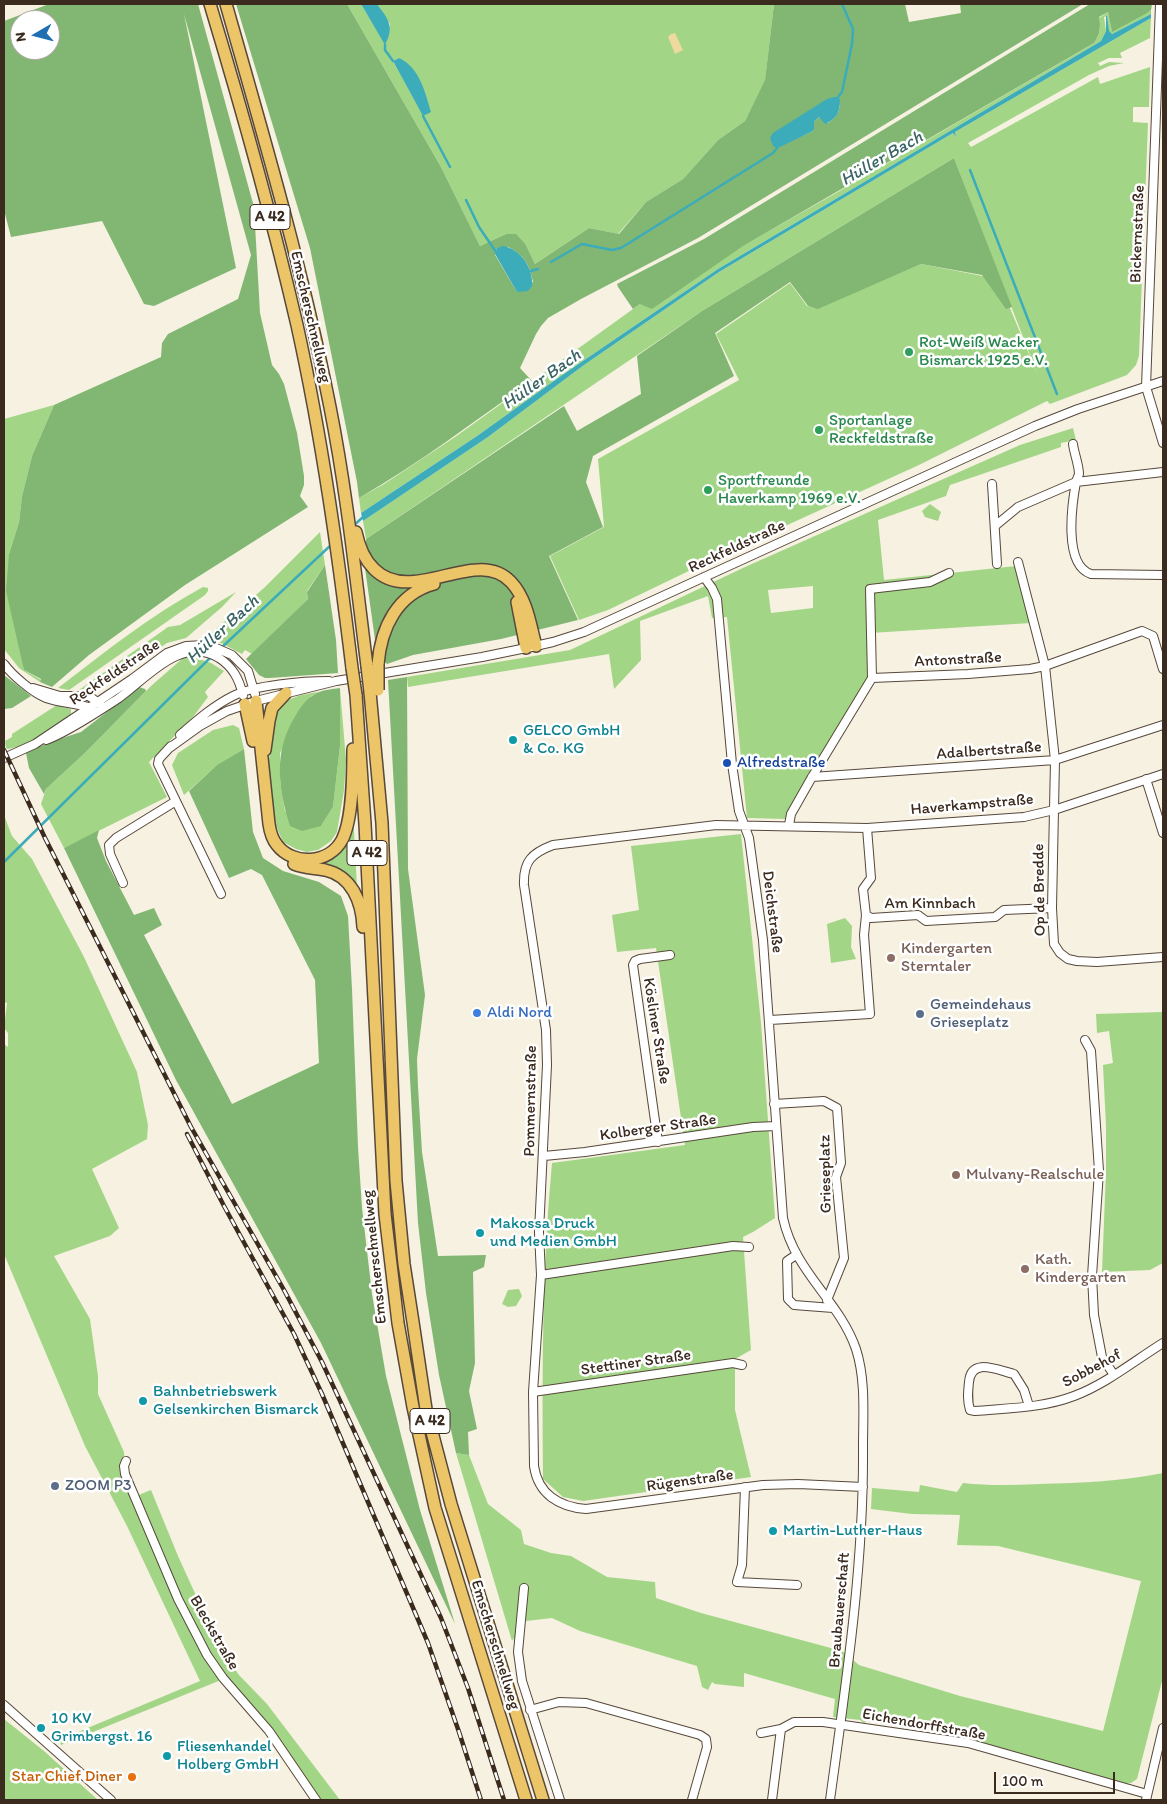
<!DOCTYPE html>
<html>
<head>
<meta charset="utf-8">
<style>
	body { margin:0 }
	#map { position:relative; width:1167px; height:1804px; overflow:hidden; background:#f6f1e1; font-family:Itim,sans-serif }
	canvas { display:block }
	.frame { position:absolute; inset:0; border:5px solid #3b2a1e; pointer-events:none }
	.north { position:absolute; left:10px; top:10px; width:50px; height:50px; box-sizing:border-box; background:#fff; border:1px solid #b1aaa5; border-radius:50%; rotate:262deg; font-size:14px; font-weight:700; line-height:20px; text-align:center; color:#3b2a1e }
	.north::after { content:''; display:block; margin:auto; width:18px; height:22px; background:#1f6fb2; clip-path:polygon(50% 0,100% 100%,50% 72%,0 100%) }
	.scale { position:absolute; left:994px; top:1772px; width:121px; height:22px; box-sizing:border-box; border:2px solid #3b2a1e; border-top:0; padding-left:6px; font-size:15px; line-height:18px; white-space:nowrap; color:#3b2a1e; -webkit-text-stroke:4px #fff; paint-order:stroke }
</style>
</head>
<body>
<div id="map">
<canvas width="1167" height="1804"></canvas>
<div class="frame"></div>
<div class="north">N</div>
<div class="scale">100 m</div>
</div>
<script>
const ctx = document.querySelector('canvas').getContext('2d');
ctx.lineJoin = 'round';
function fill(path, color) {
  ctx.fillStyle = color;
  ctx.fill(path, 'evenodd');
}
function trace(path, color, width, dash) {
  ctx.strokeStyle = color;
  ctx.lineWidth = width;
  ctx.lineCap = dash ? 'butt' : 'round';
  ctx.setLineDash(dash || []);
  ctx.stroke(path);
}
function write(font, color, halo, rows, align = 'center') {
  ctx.font = font + ' Itim,sans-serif';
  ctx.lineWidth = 5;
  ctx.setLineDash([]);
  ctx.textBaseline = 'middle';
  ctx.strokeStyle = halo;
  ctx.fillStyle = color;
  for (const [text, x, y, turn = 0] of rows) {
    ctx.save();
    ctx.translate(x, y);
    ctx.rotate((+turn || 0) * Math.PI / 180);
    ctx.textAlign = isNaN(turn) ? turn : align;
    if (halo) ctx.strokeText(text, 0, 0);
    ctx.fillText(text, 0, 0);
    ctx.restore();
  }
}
fill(new Path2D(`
	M347 4H361L385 44 390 24 377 4H774L765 81 745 121 718 140 683 179 646 202 618 234 589 228 535 264 526 245 506 234 480 246 441 167ZM399 58 423 115 393 61Z
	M1151 10V14L1112 34 1108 32 1107 16 1104 17 1106 31 1101 41 718 269 558 378 477 436 361 513 359 498 384 484 455 437 640 304 836 193 1094 43C1100 35 1101 27 1099 18L1108 12 1112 31Z
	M1151 18 1150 38 1120 53 1122 58H1109L1098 63 1100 66 1109 62 1124 63 1109 66 1089 75 968 143 971 147 1098 77 1100 84 1150 67 1149 107H1133V122L1148 123 1139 356 1136 365 1127 375 1050 404 1047 401 919 465 728 552 608 610 579 620 550 556 604 527 598 459 739 380 716 334 790 283 807 306 817 308 921 264 998 279 1038 376 954 158 702 311 366 539 363 521 488 437 584 365 719 272 953 133 956 137 955 132Z
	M54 405 32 456 22 496 19 522 9 554 24 670 41 680 40 682 19 668 4 649V419Z
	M1073 428 1076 440 1061 443V447L950 485 946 496 878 520 884 580 1016 566 1031 623 870 633 869 674 785 819 747 818 727 617 712 618 708 596 640 621 641 660 614 689 609 654 408 687 407 677 570 650 745 567 1020 445ZM813 586V608L771 613 768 590Z
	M930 504 941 512 938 521 925 517 922 511Z
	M320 532 325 565 307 591 308 599 252 654 245 650 242 654 219 642 204 639 264 588Z
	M203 587 208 588V591L205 595 69 690 58 688C105 652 151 615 203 587Z
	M236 592 222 607 186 638 167 643 109 683 96 687 79 690 168 627 180 625Z
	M193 657 211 663 224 671 205 692 208 697 193 717 149 762 167 797 64 848 41 804 46 789 86 752 151 686 183 658Z
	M340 689 346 760 344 790 337 832 331 841 318 850 307 852 296 849 283 842 275 824 268 769 274 714H277C286 696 300 695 319 692L311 696 280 753V781L285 811 321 826 333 807 340 746Z
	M57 705 71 709V714C56 730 30 745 8 749L6 748 5 741 12 737V734Z
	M233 725 239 728 244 749 216 766 184 795 172 765 178 753 213 730Z
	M353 812 357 888 316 864 328 859Z
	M4 815 12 836 32 859 84 957 137 1072 148 1125 147 1139 92 1169 119 1228 110 1236 54 1256 90 1319 98 1376V1394L124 1452 125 1466 136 1496 151 1490 178 1556 219 1646 239 1675 267 1704 340 1800H318L271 1731 221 1680 61 1745 59 1740 200 1681 127 1526 85 1446 4 1254V1044L8 1047V1033L4 1028 7 1003 4 1002Z
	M741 834 761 1023 775 1218 753 1232 743 1237 751 1350 735 1359V1410L751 1477 583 1501 563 1497 543 1479C542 1373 542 1268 552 1163L685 1145 656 948 617 952 612 915 639 910 631 846Z
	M845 918 852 926 851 947 856 959 831 963 827 924Z
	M1163 1012V1263L1150 1270 1102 1272 1106 1171V1126L1103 1065 1113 1063 1109 1031 1097 1033 1096 1014Z
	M519 1289 522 1296 516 1306 508 1307 502 1304 508 1290Z
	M456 1453 469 1455 488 1504 521 1530 524 1544 551 1553 571 1556 607 1577 655 1582 656 1598 701 1613 842 1651 859 1665 960 1696 1103 1731 1141 1581 998 1546 957 1545 960 1515 912 1514 871 1509 872 1488 919 1492 920 1485 957 1492 963 1483C989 1486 1014 1485 1040 1484 1081 1483 1123 1481 1163 1473V1677L1137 1779 1131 1783 1125 1784 1036 1759 934 1728 867 1721 864 1723 860 1720 833 1717 835 1699 744 1673V1687L715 1684 712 1682 708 1690 702 1687 697 1666 580 1631 552 1618 526 1621 512 1641Z
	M4 1719 44 1751 98 1800H4Z`), '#a2d686');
fill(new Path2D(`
	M49 4H198L254 207 260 313 272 365 279 374 284 384 297 433 304 476V485L300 496 308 507 185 585 89 655 52 687 40 682 41 679 24 670 6 591 9 554 19 522 22 496 32 456 54 405 161 357 162 343 168 334 238 299 251 255 184 14 236 268 154 306 144 304 102 221 11 237 4 210V21ZM20 20H50V50H20Z
	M236 4H347L441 167 480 246 506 234H516L526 245 535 264 589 228 619 234 646 202 683 179 718 140 745 121 765 80 774 4H905L909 22 961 13 960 4H1083L698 238 581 299 548 318 541 326 536 334 520 368 532 381C474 421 420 463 359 498L357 482 310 248ZM840 100C840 112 837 117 828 123L819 117 814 122V130L811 132 776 148ZM508 247C524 255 530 265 533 282L517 292 495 255 497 248Z
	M1090 4H1152L1151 10 1147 13 1112 32 1108 12 1099 17C1101 26 1100 35 1094 43L743 246 652 309 640 304 633 309 618 287 617 284 704 239Z
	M954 158 1012 307 1006 309 982 275 921 264 818 309 808 306 790 282 715 333 734 376 593 456 586 482 603 527 549 556 578 620 501 639 413 655 387 664 377 654 364 561 366 539 564 406 577 431 641 394 637 356 702 311Z
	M325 565 336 640 338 673 270 678H265L259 675 246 659 308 599 307 592Z
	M4 675 31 696 12 708 4 709Z
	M407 677 408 869 425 995 417 1059 418 1087 422 1152 438 1256 486 1255 484 1267 473 1272 475 1363 469 1391 477 1429 468 1432 469 1455 456 1453 439 1375 426 1293 418 1223 388 680Z
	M139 687 145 689 146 691 86 752 46 789 44 794 29 768 26 753 50 742 81 732Z
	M340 688V746L333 807 321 826 302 831 290 826C278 787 273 751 296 715 301 706 307 698 317 693 323 690 332 689 340 688Z
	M244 749 253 832 263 858 283 871 319 882 341 896 348 916 352 989 358 1147 362 1208 372 1294 386 1376 420 1510 455 1624 321 1343 176 1080 64 848 99 830 97 838 106 861 134 915 154 908 162 925 144 935 232 1104 319 1063 315 980 262 875 251 869 229 878 189 791 217 765Z`), '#81b773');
fill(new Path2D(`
	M675 33 683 50 675 54 668 37 671 34Z`), '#eeda9e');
fill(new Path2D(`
	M361 4H377C388 19 395 26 385 45Z
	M1151 14V18L955 132 956 137 953 133 719 272 584 365 488 437 363 521 361 513 477 436 558 378 718 269 1101 41 1106 31V16H1107L1109 31 1112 34Z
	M399 58C420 68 425 92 431 112L423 116 393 61Z
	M834 97H838L840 100C840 112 837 119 825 124L819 117 814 122V130L811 132 780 147 777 148 773 146 770 138 773 133 827 99Z
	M503 246C521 249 534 269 532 286L528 291 517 292 495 254 497 248Z`), '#3cabba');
trace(new Path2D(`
	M385 45V50L393 61
	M838 97 842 92 852 44 853 29 842 4
	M423 116 450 167
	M970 170 1057 394
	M466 200 479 227 496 252
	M551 262 582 244 612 250 621 248 773 153 777 148
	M531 271 538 269
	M352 527 363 517
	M220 649 331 545
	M4 862 212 656`), '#3cabba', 2.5);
const minor = new Path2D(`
	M1160 4 1146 387 1163 443
	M1073 444C1074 453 1079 465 1079 474 1078 477 1077 479 1076 482 1072 504 1063 565 1091 574L1163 575
	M992 484 997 564
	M995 526 1018 507 1076 482 1163 472
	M1018 562 1045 666 1055 760 1052 908 1054 944 1060 953 1068 959 1077 961 1097 962 1163 957
	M704 577 712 588 717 599 732 764 739 811 749 838 763 940 783 1218C795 1273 839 1300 856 1349 866 1380 863 1415 863 1447 864 1565 846 1683 830 1800
	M4 664C12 675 33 693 46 698 60 703 76 703 91 708
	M872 678 968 674 1030 669 1045 666 1142 631 1153 636 1163 669
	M33 688 60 696H89L100 704
	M180 735C196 721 213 706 233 696 254 685 304 681 329 681
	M46 740C68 732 99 711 119 698 147 678 181 635 219 658 233 667 239 679 243 695
	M171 746 159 759 158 764 221 894
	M168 749 200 726 227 711 256 701 336 681 482 657 531 647 553 642 584 632 1035 426 1078 409 1163 381
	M4 758 35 744 132 679 167 653 186 646 205 645 216 648 232 655 248 671 255 694
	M812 777 1055 760 1163 725
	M1146 779 1163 833
	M789 825 791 814 812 777 872 678 870 589 930 582 949 573
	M123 883 110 854 109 845 116 838 176 801
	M866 915 871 918 918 915 926 921 995 917 1004 910 1052 908
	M770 1020 870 1014 864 935 866 915 863 889 871 878 867 828
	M1085 1040 1091 1051 1099 1171 1092 1276 1094 1315 1102 1357 1114 1375
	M774 1104 824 1101 837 1108 841 1163 836 1177 844 1258 827 1300
	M658 1142 633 965 635 961 640 959 670 955
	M544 1156 585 1152 753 1127 776 1126
	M796 1255 787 1261 788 1299 794 1305 833 1308
	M541 1275 720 1248 733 1246 749 1247
	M533 1392 733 1363 742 1365
	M1029 1406 1024 1390 1014 1374C997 1370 971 1357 969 1382 968 1392 967 1400 970 1410L975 1411C1008 1408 1043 1408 1074 1396 1106 1384 1134 1361 1163 1343
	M126 1461 124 1466 125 1474 178 1599 207 1655 223 1678 269 1731 316 1800
	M745 1487 742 1565 737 1582 797 1585
	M863 1487 798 1484 763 1485 586 1509C559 1507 538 1494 534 1466L533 1392 541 1275 539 1232 547 1065 546 1030 524 885C523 861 532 853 553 845L716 825 867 828 1024 817 1054 810 1163 774
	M524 1588 518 1652 522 1681 560 1800
	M4 1705 111 1800
	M530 1710 559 1702 586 1703 700 1735 706 1739 707 1747 692 1800
	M761 1733 781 1729
	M772 1800 781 1729 794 1722H823L968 1743 1147 1794
	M1146 1800 1163 1728`);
const highway = new Path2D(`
	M210 4C242 110 272 217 297 325 322 438 338 553 352 668
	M226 4C264 137 303 271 330 407 347 493 356 580 367 666
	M356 532C359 547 364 559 374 569 412 607 477 545 511 582 527 599 530 624 536 646
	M517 602 526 648
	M378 664C381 628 397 594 434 584
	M370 692 382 823 396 1181 404 1264 413 1322 426 1409 451 1504 543 1800
	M356 695 365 824 385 1214 398 1323 413 1407 435 1508 526 1800
	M256 701 269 824C270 831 272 839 277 845 293 866 329 864 342 840 353 819 353 772 353 749
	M245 704 253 741
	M265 750 269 721 272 708 286 693
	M294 864C303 868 314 868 325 870 352 876 362 902 363 927`);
trace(minor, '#57483b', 10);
trace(highway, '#57483b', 14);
trace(minor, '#fff', 8);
trace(highway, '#edc569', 11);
const rail = new Path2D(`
	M4 750 45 838 191 1127 284 1290 322 1362 441 1618 468 1688 504 1800
	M187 1134 224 1206 294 1334 322 1394 428 1643 459 1732 481 1800`);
trace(rail, '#3b2a1e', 4.5);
trace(rail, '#fff', 2.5, [8]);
const highwayBridge = new Path2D(`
	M367 666 370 692
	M352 668 356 695
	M378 690V664`);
trace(highwayBridge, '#57483b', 14, []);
trace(highwayBridge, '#edc569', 11);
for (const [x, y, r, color] of [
	[909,352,5,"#2e9e5b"],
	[819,430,5,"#2e9e5b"],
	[708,490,5,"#2e9e5b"],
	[513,740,5,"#0f9aa8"],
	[727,763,5,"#1a4fb4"],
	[891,958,5,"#8d6e63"],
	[477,1013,5,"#3f7fe0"],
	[920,1014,5,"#5c6f8a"],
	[956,1175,5,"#8d6e63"],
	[480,1233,5,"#0f9aa8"],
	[1025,1269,5,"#8d6e63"],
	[143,1401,5,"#0f9aa8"],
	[55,1486,5,"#5c6f8a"],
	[773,1531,5,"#0f9aa8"],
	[41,1728,5,"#0f9aa8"],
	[167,1756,5,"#0f9aa8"],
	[132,1777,5,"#e8710a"]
]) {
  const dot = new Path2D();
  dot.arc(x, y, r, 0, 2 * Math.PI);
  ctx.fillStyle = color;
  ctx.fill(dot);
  trace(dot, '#fff', 2);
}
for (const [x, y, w] of [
	[270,217,40],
	[367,853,40],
	[430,1421,40]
]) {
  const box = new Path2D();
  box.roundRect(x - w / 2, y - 12.5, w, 25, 4);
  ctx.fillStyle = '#fff';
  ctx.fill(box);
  trace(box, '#3b2a1e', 1);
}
write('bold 15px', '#3b2a1e', null, [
	["A 42",270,217],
	["A 42",367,853],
	["A 42",430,1421]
]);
write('16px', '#3b2a1e', '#fff', [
	["Bickernstraße",1138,234,-88],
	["Emscherschnellweg",310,317,77],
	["Reckfeldstraße",737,547,-25],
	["Antonstraße",958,660,-3],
	["Reckfeldstraße",115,673,-34],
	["Adalbertstraße",989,751,-4],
	["Haverkampstraße",972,805,-5],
	["Op de Bredde",1040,890,-91],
	["Am Kinnbach",930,904],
	["Deichstraße",772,912,83],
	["Kösliner Straße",656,1031,81],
	["Pommernstraße",531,1101,-89],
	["Kolberger Straße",658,1128,-8],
	["Grieseplatz",826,1174,-91],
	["Emscherschnellweg",375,1257,-96],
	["Stettiner Straße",636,1363,-8],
	["Sobbehof",1092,1369,-28],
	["Rügenstraße",690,1481,-8],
	["Braubauerschaft",840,1610,-85],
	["Bleckstraße",214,1633,60],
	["Emscherschnellweg",495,1645,73],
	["Eichendorffstraße",924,1725,10]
]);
write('16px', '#27864d', '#fff', [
	["Rot-Weiß Wacker",919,343],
	["Bismarck 1925 e.V.",919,361],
	["Sportanlage",829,421],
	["Reckfeldstraße",829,439],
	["Sportfreunde",718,481],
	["Haverkamp 1969 e.V.",718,499]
], 'left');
write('16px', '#0d838f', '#fff', [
	["GELCO GmbH",523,731],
	["& Co. KG",523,749],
	["Makossa Druck",490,1224],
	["und Medien GmbH",490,1242],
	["Bahnbetriebswerk",153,1392],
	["Gelsenkirchen Bismarck",153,1410],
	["Martin-Luther-Haus",783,1531],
	["10 KV",51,1719],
	["Grimbergst. 16",51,1737],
	["Fliesenhandel",177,1747],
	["Holberg GmbH",177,1765]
], 'left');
write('16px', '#164399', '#fff', [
	["Alfredstraße",737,763]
], 'left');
write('16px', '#785e54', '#fff', [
	["Kindergarten",901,949],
	["Sterntaler",901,967],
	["Mulvany-Realschule",966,1175],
	["Kath.",1035,1260],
	["Kindergarten",1035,1278]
], 'left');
write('16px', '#4e5e75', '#fff', [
	["Gemeindehaus",930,1005],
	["Grieseplatz",930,1023],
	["ZOOM P3",65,1486]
], 'left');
write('16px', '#366cbe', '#fff', [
	["Aldi Nord",487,1013]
], 'left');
write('16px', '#c56008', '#fff', [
	["Star Chief Diner",122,1777]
], 'right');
write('italic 18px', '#3b6464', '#fff', [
	["Hüller Bach",882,159,-30],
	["Hüller Bach",542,380,-35],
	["Hüller Bach",223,630,-43]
]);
</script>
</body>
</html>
